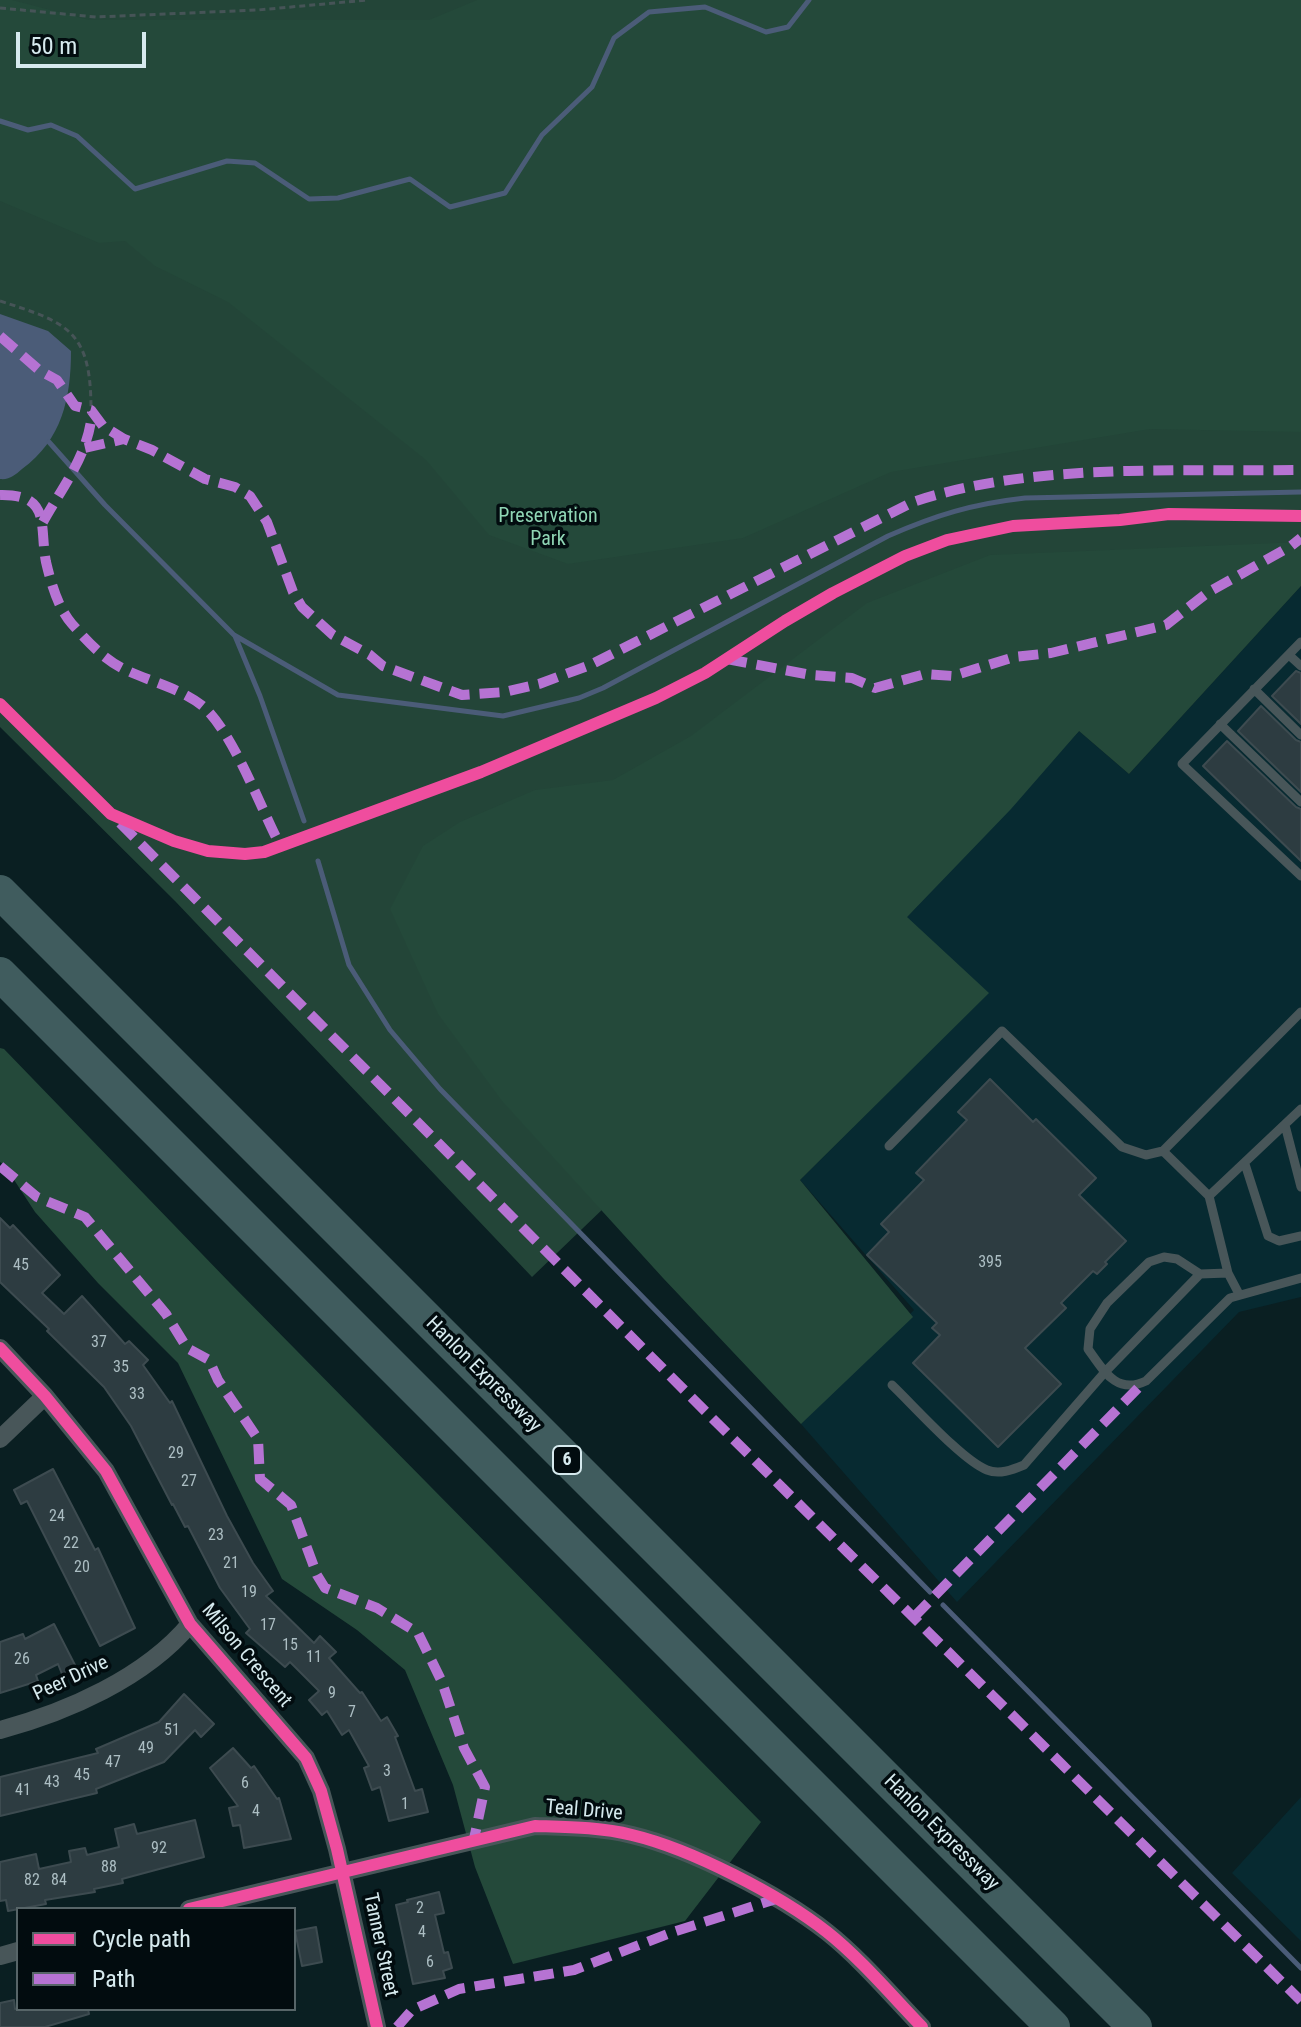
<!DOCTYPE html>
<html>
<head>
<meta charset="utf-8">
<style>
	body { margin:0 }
	#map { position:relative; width:1301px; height:2027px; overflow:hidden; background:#0a1f22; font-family:"Roboto Condensed",sans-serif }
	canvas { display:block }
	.legend { position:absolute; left:16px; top:1907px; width:280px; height:104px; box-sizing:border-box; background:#020c0f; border:2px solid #576568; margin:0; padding:10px 14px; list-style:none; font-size:24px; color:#d6eaee }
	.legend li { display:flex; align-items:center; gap:16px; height:40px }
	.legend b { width:40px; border:2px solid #576568 }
	.scale { position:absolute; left:16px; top:32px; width:130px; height:36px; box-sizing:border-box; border:4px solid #d6eaee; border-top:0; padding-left:10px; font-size:24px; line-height:28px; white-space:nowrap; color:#d6eaee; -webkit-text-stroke:6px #020c0f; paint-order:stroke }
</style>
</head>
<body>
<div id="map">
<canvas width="1301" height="2027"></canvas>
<ul class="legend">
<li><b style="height:10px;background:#ef4d9e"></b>Cycle path</li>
<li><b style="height:10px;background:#b673d3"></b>Path</li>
</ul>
<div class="scale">50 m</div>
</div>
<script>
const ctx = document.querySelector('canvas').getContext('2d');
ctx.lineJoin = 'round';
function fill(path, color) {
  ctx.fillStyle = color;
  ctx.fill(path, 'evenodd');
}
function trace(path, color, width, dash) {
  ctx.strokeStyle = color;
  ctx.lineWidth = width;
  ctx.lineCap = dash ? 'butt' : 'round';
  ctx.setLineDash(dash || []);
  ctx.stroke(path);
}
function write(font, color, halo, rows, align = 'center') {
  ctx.font = font + ' "Roboto Condensed",sans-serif';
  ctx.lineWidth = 7;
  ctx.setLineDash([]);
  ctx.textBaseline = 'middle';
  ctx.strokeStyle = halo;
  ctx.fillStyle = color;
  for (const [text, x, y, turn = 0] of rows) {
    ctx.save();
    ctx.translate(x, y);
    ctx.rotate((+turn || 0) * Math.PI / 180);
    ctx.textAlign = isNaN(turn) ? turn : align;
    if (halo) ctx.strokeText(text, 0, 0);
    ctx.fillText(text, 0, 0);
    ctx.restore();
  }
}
fill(new Path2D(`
	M1301 586V1297L1239 1312 957 1602 801 1424 914 1310 800 1180 988 993 906 918 1079 731 1129 774Z
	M1301 1797V1941L1232 1873Z`), '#072a31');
fill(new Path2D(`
	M0 0H1301V548L1079 731 906 918 532 1277 175 901 0 727Z`), '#234538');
fill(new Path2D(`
	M0 0H12L89 20H429L477 0H1301V432L1150 429 891 472 743 538 568 564 489 535 426 460 228 302 155 266 125 241 99 243 0 201Z
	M1301 542V586L1129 774 1079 731 1011 809 907 917 989 993 800 1180 913 1317 801 1424 663 1278 502 1101 438 1014 390 909 423 846 460 822 535 790 613 780 691 736 867 603 990 555Z
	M0 1048 4 1049 230 1283 761 1822 685 1921 513 1964 475 1867 453 1785 405 1670 357 1630 282 1579 178 1363 98 1283 35 1212 5 1166 0 1162Z`), '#24493a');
fill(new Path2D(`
	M0 314 48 331 71 351C71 398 62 440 22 469 15 475 10 480 0 479Z`), '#4b5c78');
trace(new Path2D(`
	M0 121 28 130 51 125 77 136 135 189 227 161 255 163 309 199 338 198 410 179 450 207 505 193 542 135 592 87 614 38 649 12 705 7 766 32 788 27 809 0
	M49 442 105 505 234 635 338 695 503 716 579 698 603 688 888 536C936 515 972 504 1025 498L1301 492
	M235 636 260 696 304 821
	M318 861 349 965 390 1030 440 1089 930 1592
	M943 1605 1301 1968`), '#4b5c78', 5);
const building = new Path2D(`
	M1296 671 1301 673V724L1272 696Z
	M1261 706 1296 740 1301 742V792L1238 731Z
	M1227 741 1296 807 1301 809V861L1203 766Z
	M990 1079 1033 1122 1036 1119 1096 1178 1079 1195 1126 1241 1105 1262 1107 1264 1097 1274 1093 1271 1061 1303 1066 1308 1025 1348 1061 1384 998 1447 913 1363 940 1335 932 1328 937 1323 867 1255 889 1232 881 1224 924 1180 916 1173 967 1120 958 1112Z
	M0 1218 10 1228 13 1225 60 1275 42 1293 64 1314 82 1296 125 1344 129 1341 148 1360 143 1365 170 1403 172 1401 227 1516 253 1563 273 1591 266 1596 314 1643 320 1636 336 1652 329 1658 360 1693 362 1692 381 1721 387 1717 398 1736 395 1737 415 1791 422 1789 428 1812 389 1821 380 1787 372 1790 364 1768 369 1766 349 1730 342 1735 327 1711 322 1715 309 1700 319 1691 290 1662 285 1667 246 1633 250 1629 220 1588 188 1526 185 1527 173 1504 172 1505 131 1426 104 1387 47 1331 49 1329 0 1282Z
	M53 1469 95 1550 98 1548 135 1628 100 1646 27 1501 21 1504 14 1490Z
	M54 1624 76 1667 62 1674 58 1664 36 1675 38 1681 0 1693V1642L23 1634 25 1639Z
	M184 1694 214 1724 201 1737 195 1730 164 1762 96 1789 97 1793 0 1816V1777L98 1753 96 1749 159 1722Z
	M233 1748 251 1768 254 1766 277 1799 279 1798 291 1839 244 1848 240 1825 233 1826 229 1808 238 1806 210 1768Z
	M195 1820 204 1857 122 1879 123 1883 94 1889 95 1892 45 1900 46 1904 8 1911 6 1900 0 1901V1862L36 1854 39 1869 71 1862 69 1851 85 1848 87 1855 119 1847 115 1829 134 1824 137 1834Z
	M439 1892 444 1913 435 1915 444 1953 448 1952 452 1968 443 1971 445 1978 413 1984 396 1905 408 1902 407 1900Z
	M316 1927 322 1962 302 1966 295 1931Z
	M14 2000 15 2009H88L89 2014 45 2027H0V2003Z`);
fill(building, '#2d3c41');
trace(building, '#3d4b50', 2);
trace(new Path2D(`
	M0 8 96 17 258 10 368 0
	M0 301C69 323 91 331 91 410`), '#465457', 3, [6, 4]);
trace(new Path2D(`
	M1301 642 1182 764 1301 876
	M1289 655 1301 666
	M1254 689 1301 735
	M1220 724 1301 802
	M1285 1125 1301 1187
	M889 1146 1002 1031 1122 1147 1146 1155 1163 1151 1209 1196
	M1163 1151 1301 1012
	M1245 1164 1268 1236 1279 1241 1301 1236
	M1228 1273 1200 1274 1177 1259 1164 1257 1149 1262 1107 1303 1090 1329 1088 1349C1104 1371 1116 1395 1146 1381L1230 1298 1301 1278
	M1239 1294 1228 1273 1209 1196 1301 1109
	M892 1385C914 1406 962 1460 987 1470 999 1475 1012 1470 1024 1465L1105 1372 1200 1274`), '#485659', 9);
trace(new Path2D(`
	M0 1348 45 1396 106 1471 190 1624 306 1758 321 1791 337 1849 377 2027
	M0 1439 45 1396
	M0 1730C67 1712 145 1678 190 1624
	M189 1909 535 1826C567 1827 600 1827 632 1835 691 1849 780 1895 827 1932 860 1958 893 1997 922 2027
	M0 1956 18 1951`), '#485659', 18);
trace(new Path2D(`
	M0 892 1135 2027
	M0 974 1053 2027`), '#405c5e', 34);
trace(new Path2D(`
	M0 336 39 370 57 380 75 406 91 410 103 426 124 439 152 450 205 479 235 487 250 496 267 522 293 592 302 607 333 635 370 655 383 666 462 695 505 692 539 684 590 665 913 502C1032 462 1176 472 1301 470
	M85 448 124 439
	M0 495C52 494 39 526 46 562 51 583 58 608 72 624 88 642 105 661 128 671 152 682 185 690 205 708 235 737 261 809 281 847
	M43 522C63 486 89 454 92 412
	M727 659 811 675 852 678 875 688 925 674 953 676 1014 657 1051 653 1166 625 1207 593 1291 546 1301 538
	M120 823 713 1419 1301 2001
	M0 1166 37 1197 85 1217 166 1314 187 1348 209 1360 218 1380 258 1439 260 1479 291 1505 317 1575 325 1588 377 1608 418 1633 442 1682 464 1748 485 1787 474 1839
	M914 1617 1143 1383
	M397 2027 412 2010 459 1989 574 1970 673 1932 776 1899`), '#b673d3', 10, [20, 10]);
trace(new Path2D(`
	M0 704 111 814 174 841 208 851 245 854 264 852 481 772 656 698 705 673 785 621 833 593 905 556 947 540 1013 526 1120 520 1169 514 1301 516
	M0 1348 45 1396 106 1471 190 1624 306 1758 321 1791 337 1849 377 2027
	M189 1909 535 1826C567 1827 600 1827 632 1835 691 1849 780 1895 827 1932 860 1958 893 1997 922 2027`), '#ef4d9e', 12);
write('16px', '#acbec3', null, [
	["395",990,1263],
	["45",21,1266],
	["37",99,1343],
	["35",121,1368],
	["33",137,1395],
	["29",176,1454],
	["27",189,1482],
	["24",57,1517],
	["23",216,1536],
	["22",71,1544],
	["21",231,1564],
	["20",82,1568],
	["19",249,1593],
	["17",268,1626],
	["15",290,1646],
	["11",314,1658],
	["26",22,1660],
	["9",332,1694],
	["7",352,1713],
	["51",172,1731],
	["49",146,1749],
	["47",113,1763],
	["3",387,1772],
	["45",82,1776],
	["43",52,1783],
	["6",245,1784],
	["41",23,1791],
	["1",405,1805],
	["4",256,1812],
	["92",159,1849],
	["88",109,1868],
	["82",32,1881],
	["84",59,1881],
	["2",420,1909],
	["4",422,1933],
	["6",430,1963]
]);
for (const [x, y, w] of [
	[567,1460,28]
]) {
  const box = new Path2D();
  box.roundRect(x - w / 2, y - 14, w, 28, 6);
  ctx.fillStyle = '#020c0f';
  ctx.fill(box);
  trace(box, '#d6eaee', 2);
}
write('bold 18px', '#d6eaee', null, [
	["6",567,1460]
]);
write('20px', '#8fd5b4', '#020c0f', [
	["Preservation",548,517],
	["Park",548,540]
]);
write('20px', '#d6eaee', '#020c0f', [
	["Hanlon Expressway",483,1375,45],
	["Milson Crescent",246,1656,50],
	["Peer Drive",71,1679,-25],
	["Teal Drive",584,1811,5],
	["Hanlon Expressway",941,1833,45],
	["Tanner Street",380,1945,78]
]);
</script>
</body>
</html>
